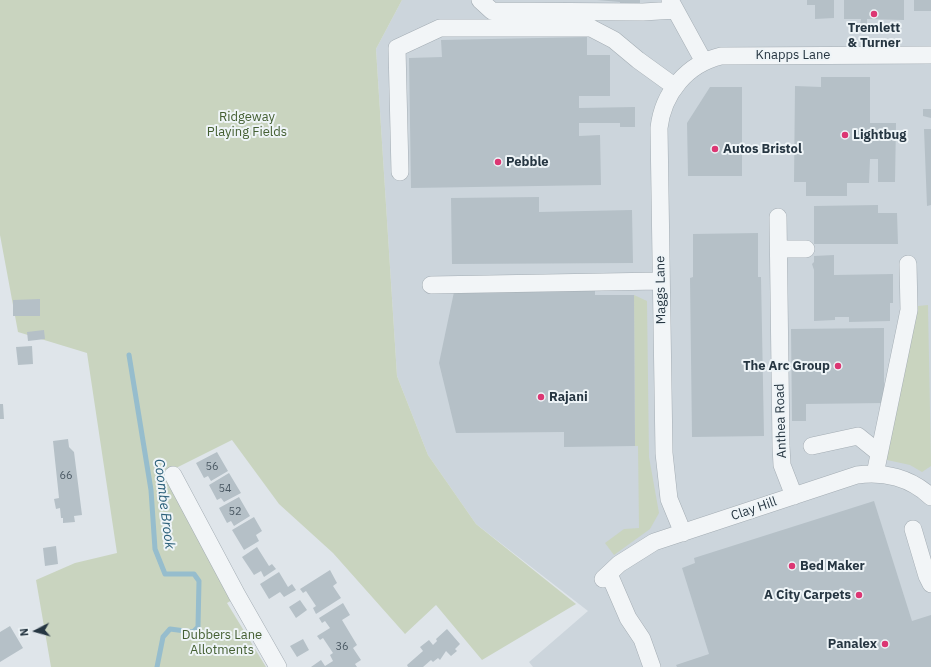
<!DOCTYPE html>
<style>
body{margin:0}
#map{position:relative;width:931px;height:667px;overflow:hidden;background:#dfe5ea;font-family:"IBM Plex Sans",sans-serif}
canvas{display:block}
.north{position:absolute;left:16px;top:611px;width:40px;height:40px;-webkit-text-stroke:3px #eef4f7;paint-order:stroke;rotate:264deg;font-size:11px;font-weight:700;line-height:16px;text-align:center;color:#263642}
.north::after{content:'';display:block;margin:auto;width:14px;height:18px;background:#263642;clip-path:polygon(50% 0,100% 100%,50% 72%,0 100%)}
</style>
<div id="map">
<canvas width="931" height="667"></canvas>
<div class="north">N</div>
</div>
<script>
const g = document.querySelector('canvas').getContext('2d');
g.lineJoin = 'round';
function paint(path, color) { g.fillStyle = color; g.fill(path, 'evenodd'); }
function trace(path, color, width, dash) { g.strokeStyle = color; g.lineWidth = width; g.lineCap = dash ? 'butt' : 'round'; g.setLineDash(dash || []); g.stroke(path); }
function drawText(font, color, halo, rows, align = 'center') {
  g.font = font + ' "IBM Plex Sans",sans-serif'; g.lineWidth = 4; g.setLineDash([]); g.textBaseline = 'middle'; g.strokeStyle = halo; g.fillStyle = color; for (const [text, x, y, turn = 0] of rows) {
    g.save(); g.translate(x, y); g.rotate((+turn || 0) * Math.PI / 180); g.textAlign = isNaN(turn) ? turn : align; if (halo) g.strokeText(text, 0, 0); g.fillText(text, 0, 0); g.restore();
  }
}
paint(new Path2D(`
 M 402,0 L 931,0 L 931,667 L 533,667 L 529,662 L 588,611 L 476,524 L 428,455 L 397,376 L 376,49 Z`), '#ccd5dc');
paint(new Path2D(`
 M 0,0 L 402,0 L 376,49 L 397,376 L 428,455 L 476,524 L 576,604 L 482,660 L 436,605 L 405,634 L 333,553 L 279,504 L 232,440 L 166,473 L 234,599 L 227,603 L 266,667 L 51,667 L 36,580 L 75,563 L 117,553 L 87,353 L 18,332 L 0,235 Z
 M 634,295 L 647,301 L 649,457 L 659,513 L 650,529 L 614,555 L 605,543 L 624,529 L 639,528 L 638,446 L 635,446 Z
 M 928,305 L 931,466 L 922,472 L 910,465 L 887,460 L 886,453 L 918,306 Z`), '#c9d4bf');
trace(new Path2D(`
 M 129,355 L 151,490 L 155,549 L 165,574 L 194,574 L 199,581 L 198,627 L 193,632 L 170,629 L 163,637 L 157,667`), '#96bdcd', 5);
paint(new Path2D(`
 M 597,0 L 640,0 L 640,5 L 620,5 L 620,2 Z
 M 807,0 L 834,0 L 834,18 L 815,19 L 815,5 L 807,5 Z
 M 844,0 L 904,0 L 904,20 L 867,19 L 867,26 L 860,25 L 861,19 L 844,19 Z
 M 914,0 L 931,0 L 931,11 L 914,11 Z
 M 587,37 L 587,55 L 610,55 L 610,96 L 579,96 L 579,108 L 635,107 L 635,127 L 620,127 L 620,123 L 579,123 L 579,136 L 600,135 L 601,185 L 411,188 L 409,58 L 442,57 L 441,40 Z
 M 821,77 L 870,77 L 870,123 L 896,123 L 895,182 L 878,182 L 878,159 L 870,159 L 869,183 L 847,183 L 847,196 L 806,196 L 806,182 L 794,182 L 795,86 L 821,87 Z
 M 710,87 L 742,87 L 742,176 L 688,176 L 687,123 Z
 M 923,109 L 931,109 L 931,118 L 923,116 Z
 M 924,129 L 931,129 L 931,205 L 927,206 Z
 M 539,197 L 539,212 L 632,210 L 633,263 L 452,264 L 451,198 Z
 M 878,205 L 878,213 L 897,213 L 898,244 L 814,244 L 814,206 Z
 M 758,233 L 758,277 L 761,277 L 764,436 L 692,437 L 690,278 L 693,277 L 693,234 Z
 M 834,255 L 834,275 L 893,274 L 893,303 L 890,303 L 890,321 L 849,322 L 849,317 L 835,317 L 835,320 L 814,321 L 814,270 L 812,264 L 814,262 L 814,256 Z
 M 595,290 L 595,295 L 634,295 L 635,446 L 564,447 L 564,432 L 456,433 L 439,363 L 454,292 Z
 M 40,299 L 40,316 L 13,316 L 13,300 Z
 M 884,328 L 884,403 L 806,404 L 806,421 L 792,421 L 791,329 Z
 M 44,330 L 45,339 L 28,341 L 27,332 Z
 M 32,346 L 33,364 L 18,365 L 16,347 Z
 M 0,404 L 3,404 L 4,419 L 0,419 Z
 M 68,439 L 69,447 L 74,452 L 82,515 L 74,516 L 75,522 L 63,523 L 63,518 L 61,518 L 60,508 L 56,509 L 54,499 L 59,498 L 53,441 Z
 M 217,452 L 228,471 L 211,481 L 208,476 L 204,478 L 196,463 Z
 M 229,473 L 241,493 L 224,502 L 221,498 L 217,500 L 209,485 Z
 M 239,497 L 250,516 L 234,526 L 231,521 L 227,523 L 219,508 Z
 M 874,501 L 912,621 L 931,615 L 931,667 L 677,667 L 676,665 L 709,654 L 682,568 L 695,563 L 694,558 Z
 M 254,517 L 262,531 L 256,535 L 259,541 L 244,550 L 232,530 Z
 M 56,546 L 58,564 L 45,566 L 43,548 Z
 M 257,547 L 269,566 L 272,564 L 276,569 L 264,577 L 261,571 L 254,575 L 242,557 Z
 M 330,570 L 337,583 L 333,586 L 341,598 L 316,614 L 313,608 L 316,606 L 306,591 L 303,593 L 300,589 Z
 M 279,572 L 288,587 L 292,584 L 296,590 L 284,597 L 280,592 L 269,599 L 260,584 Z
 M 300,600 L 307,610 L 296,618 L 289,607 Z
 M 343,603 L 350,615 L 342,620 L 357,645 L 353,648 L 361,660 L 355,664 L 357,667 L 311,667 L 321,660 L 325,666 L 333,661 L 330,655 L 333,653 L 323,638 L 320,640 L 317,636 L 330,628 L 325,621 L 322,623 L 319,618 Z
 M 10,626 L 23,648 L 0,662 L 0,632 Z
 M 447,629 L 460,644 L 455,649 L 457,651 L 451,656 L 446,651 L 440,660 L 438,658 L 433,662 L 431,660 L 423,667 L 408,667 L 407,665 L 423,651 L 420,647 L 429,640 L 433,645 L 437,641 L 436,639 Z
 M 303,639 L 309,650 L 297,657 L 290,646 Z`), '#b5c0c7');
const minor = new Path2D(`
 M 480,0 L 492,11 L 643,12 L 675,10
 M 670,0 L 704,62
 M 400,172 L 397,48 L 440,28 L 591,28 L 614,40 L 638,60 L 674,86
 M 778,217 L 781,446 L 782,465 L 794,496
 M 779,249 L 806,249
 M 431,285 L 660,281
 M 812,446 L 858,436 L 879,453
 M 875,474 L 909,310 L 908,264
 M 173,475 L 237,595 L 278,667
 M 913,529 L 927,576 L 931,584
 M 683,533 L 669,499 L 664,453 L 659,128 C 663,93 687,64 721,56 L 931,55
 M 609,574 L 628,618 L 642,639 L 652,667
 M 603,579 L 619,564 L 654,542 L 857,475 C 884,471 911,478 931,497`);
trace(minor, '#a4adb4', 18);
trace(minor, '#f2f5f7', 17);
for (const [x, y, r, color] of [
 [874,14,4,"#dc3673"],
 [845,135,4,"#dc3673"],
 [715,149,4,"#dc3673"],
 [498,162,4,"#dc3673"],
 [838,366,4,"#dc3673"],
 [541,397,4,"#dc3673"],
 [792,566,4,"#dc3673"],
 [859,595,4,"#dc3673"],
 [885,644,4,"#dc3673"]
]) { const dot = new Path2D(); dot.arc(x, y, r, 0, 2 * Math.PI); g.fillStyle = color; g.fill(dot); trace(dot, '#eef4f7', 1.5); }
drawText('11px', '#4a5863', null, [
 ["56",212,467],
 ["66",66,476],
 ["54",225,489],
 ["52",235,512],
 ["36",342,647]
]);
drawText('bold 13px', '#263642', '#eef4f7', [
 ["Tremlett",874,28,"center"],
 ["& Turner",874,43,"center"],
 ["Lightbug",853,135],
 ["Autos Bristol",723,149],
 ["Pebble",506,162],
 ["The Arc Group",830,366,"right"],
 ["Rajani",549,397],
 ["Bed Maker",800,566],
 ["A City Carpets",851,595,"right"],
 ["Panalex",877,644,"right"]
], 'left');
drawText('13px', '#263642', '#eef4f7', [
 ["Knapps Lane",793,55],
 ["Maggs Lane",661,290,-91],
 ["Anthea Road",781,421,-92],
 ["Clay Hill",754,509,-19]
]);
drawText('13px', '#445f32', '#eef4f7', [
 ["Ridgeway",247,117],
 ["Playing Fields",247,132],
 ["Dubbers Lane",222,635],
 ["Allotments",222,650]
]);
drawText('italic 14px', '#2c607a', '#eef4f7', [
 ["Coombe Brook",164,504,83]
]);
</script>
